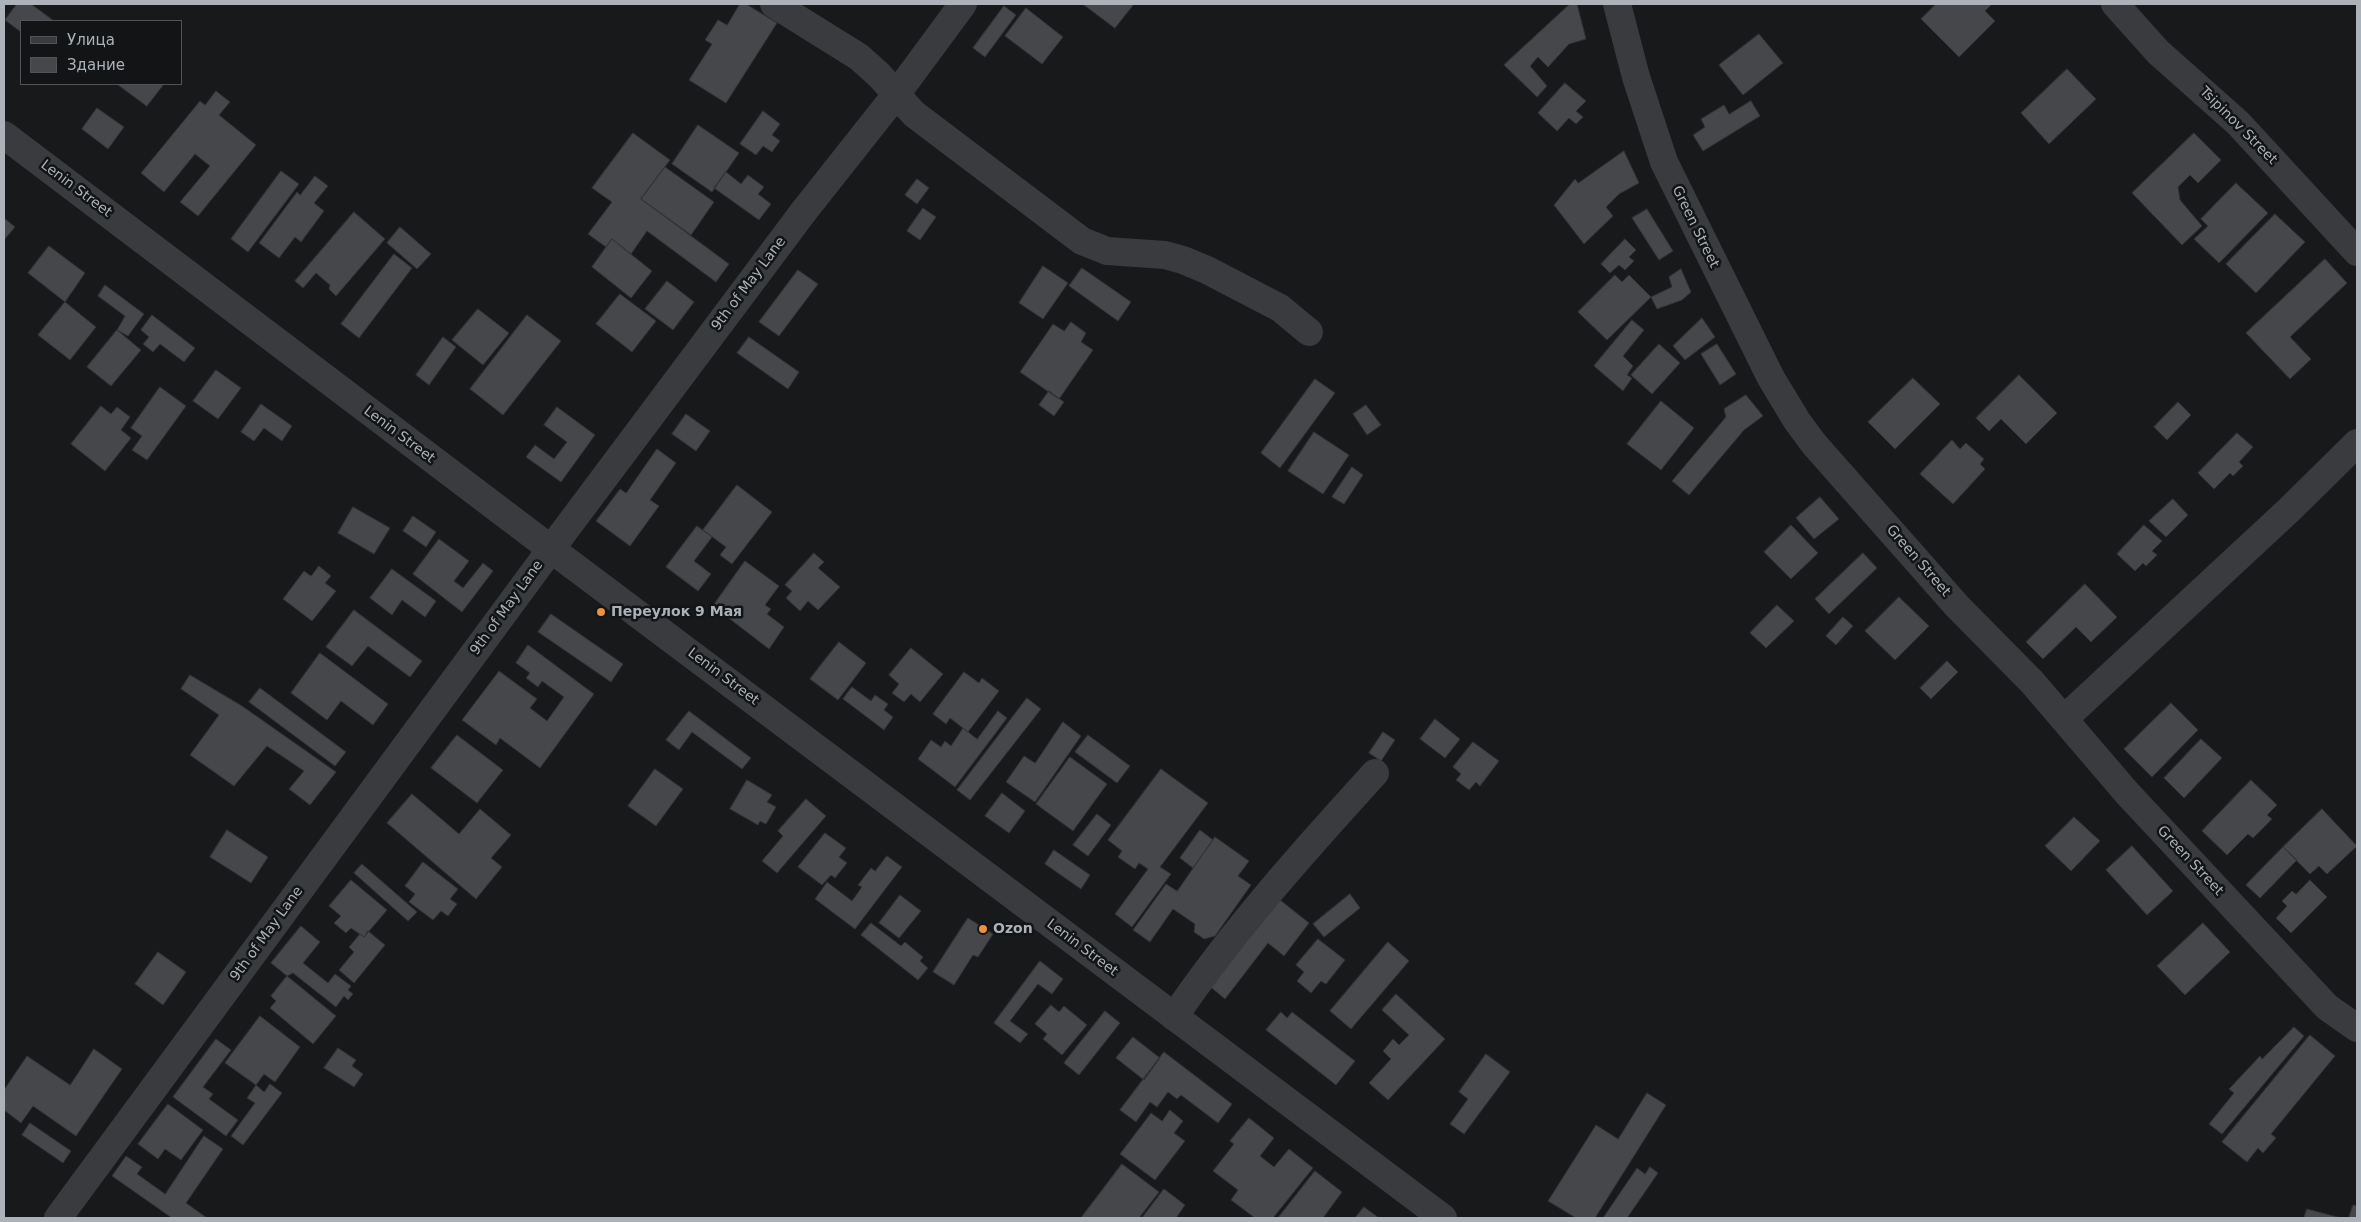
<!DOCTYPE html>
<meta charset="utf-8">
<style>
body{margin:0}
#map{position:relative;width:2361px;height:1222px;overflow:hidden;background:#18191a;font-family:"DejaVu Sans",sans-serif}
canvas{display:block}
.frame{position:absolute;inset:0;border:5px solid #abb2b9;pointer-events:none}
.legend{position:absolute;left:20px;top:20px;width:162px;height:65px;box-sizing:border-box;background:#131415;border:1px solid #505357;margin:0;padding:6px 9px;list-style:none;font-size:15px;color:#abb2b9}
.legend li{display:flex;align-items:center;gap:10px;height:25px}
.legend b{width:25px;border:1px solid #505357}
</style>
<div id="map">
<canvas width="2361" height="1222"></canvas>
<div class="frame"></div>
<ul class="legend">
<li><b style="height:6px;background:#393b3f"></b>Улица</li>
<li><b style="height:14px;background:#45474a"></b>Здание</li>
</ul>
</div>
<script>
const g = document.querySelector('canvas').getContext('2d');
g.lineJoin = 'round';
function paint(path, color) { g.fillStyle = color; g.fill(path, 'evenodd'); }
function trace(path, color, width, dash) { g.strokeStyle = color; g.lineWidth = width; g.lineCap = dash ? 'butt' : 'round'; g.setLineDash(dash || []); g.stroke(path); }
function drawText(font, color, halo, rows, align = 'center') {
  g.font = font + ' "DejaVu Sans",sans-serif'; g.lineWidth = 5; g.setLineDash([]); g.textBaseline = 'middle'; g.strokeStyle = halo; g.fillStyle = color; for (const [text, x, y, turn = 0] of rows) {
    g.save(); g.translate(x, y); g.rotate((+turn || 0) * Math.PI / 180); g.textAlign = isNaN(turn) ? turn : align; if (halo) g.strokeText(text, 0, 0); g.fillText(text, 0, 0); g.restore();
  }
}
const building = new Path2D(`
 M 17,4 L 31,4 L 54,21 L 21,21 L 21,32 L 5,20 Z
 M 740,4 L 746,4 L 777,23 L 726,103 L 689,80 L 712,44 L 705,40 L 718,20 L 727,25 Z
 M 1083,4 L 1134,4 L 1115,28 Z
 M 1570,4 L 1577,4 L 1586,39 L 1569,44 L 1548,67 L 1538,57 L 1530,66 L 1547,86 L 1537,97 L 1504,65 Z
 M 1936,4 L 1992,4 L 1985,11 L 1995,21 L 1959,57 L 1921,19 Z
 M 1004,6 L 1016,15 L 985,57 L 973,48 Z
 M 1026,8 L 1063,37 L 1042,64 L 1005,36 Z
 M 1759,34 L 1783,63 L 1743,95 L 1719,65 Z
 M 2067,69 L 2096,99 L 2049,144 L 2021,113 Z
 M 1565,83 L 1586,101 L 1576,111 L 1583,117 L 1576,124 L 1569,118 L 1557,131 L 1538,113 Z
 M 117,84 L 164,84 L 147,106 Z
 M 216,91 L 230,102 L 219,115 L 256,145 L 198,216 L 180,202 L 210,166 L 195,154 L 164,192 L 141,173 L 200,101 L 205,105 Z
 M 1751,101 L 1760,116 L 1703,151 L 1693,135 L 1705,127 L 1701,119 L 1724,105 L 1729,114 Z
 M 97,108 L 124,127 L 108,149 L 82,129 Z
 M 763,111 L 780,124 L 772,135 L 780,141 L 772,152 L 763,146 L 756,155 L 740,144 Z
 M 698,125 L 739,153 L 712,192 L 672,164 Z
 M 633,133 L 670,160 L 641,199 L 729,264 L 716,282 L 647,231 L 631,254 L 612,239 L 606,247 L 588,234 L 612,202 L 592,188 Z
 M 2194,133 L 2221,160 L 2198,183 L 2190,175 L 2178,187 L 2180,200 L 2202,226 L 2182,245 L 2132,193 Z
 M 1624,151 L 1639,183 L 1619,194 L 1606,207 L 1613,216 L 1584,244 L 1554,205 L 1575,179 L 1578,183 Z
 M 665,167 L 714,202 L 691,235 L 641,199 Z
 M 281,171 L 299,184 L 248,252 L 231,239 Z
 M 726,172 L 741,184 L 748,175 L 764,187 L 758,194 L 771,204 L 759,220 L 714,188 Z
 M 315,176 L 328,186 L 314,203 L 324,211 L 301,242 L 295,237 L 279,258 L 259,243 L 297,192 L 300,195 Z
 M 917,179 L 929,188 L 917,204 L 905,195 Z
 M 2236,183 L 2268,213 L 2219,263 L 2194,239 L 2208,226 L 2201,219 Z
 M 923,208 L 936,217 L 920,240 L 907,231 Z
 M 1647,209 L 1673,251 L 1659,260 L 1632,218 Z
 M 354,212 L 385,239 L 336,296 L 329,289 L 330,285 L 316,273 L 303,288 L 295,281 Z
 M 2275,214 L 2305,242 L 2256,293 L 2226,264 Z
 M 4,218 L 15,227 L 4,240 Z
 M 400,227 L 431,254 L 417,269 L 387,243 Z
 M 612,239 L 652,271 L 631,298 L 592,267 Z
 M 1625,239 L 1636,250 L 1629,257 L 1634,261 L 1625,270 L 1619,265 L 1610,273 L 1601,264 Z
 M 49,246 L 85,273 L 65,302 L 28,273 Z
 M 394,254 L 412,268 L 359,338 L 341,324 Z
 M 2325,259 L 2347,283 L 2290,337 L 2311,359 L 2290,379 L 2246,333 Z
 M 1043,266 L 1068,283 L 1043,319 L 1019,303 Z
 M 1082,268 L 1131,302 L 1118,321 L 1069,286 Z
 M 1681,269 L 1691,292 L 1682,300 L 1657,309 L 1651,297 L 1672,287 L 1669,277 Z
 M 798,270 L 818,284 L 779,336 L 759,322 Z
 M 1615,275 L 1622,282 L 1629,275 L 1651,297 L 1607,340 L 1578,312 Z
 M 667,281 L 694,302 L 673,330 L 645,309 Z
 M 105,285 L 144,314 L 128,336 L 117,330 L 125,316 L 98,296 Z
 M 620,294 L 656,321 L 632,352 L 596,324 Z
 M 65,302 L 96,327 L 70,360 L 38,335 Z
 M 478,309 L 509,333 L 483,365 L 452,340 Z
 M 152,315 L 195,348 L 184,362 L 160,344 L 153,352 L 143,344 L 149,337 L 141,330 Z
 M 527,315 L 561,341 L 503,415 L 470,389 Z
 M 1702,318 L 1715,337 L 1685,360 L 1673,346 Z
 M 1632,320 L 1644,330 L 1623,356 L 1633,366 L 1627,375 L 1632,378 L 1623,391 L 1594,366 Z
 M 1071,322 L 1086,333 L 1081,342 L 1093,350 L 1059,399 L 1020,372 L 1053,324 L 1064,331 Z
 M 117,330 L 141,350 L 111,386 L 87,367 Z
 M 443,337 L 456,347 L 429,385 L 416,375 Z
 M 749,337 L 799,372 L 788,389 L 737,353 Z
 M 1659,344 L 1680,363 L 1652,394 L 1631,375 Z
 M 1717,344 L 1736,374 L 1720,385 L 1701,354 Z
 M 216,370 L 241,388 L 218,419 L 193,401 Z
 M 2019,375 L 2057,413 L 2026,444 L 2001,419 L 1989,431 L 1976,418 Z
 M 1913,378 L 1940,404 L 1895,449 L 1868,422 Z
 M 1315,379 L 1335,393 L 1280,468 L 1261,453 Z
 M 160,387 L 186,406 L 147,460 L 132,450 L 142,436 L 131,428 Z
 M 1049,391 L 1064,402 L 1054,416 L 1039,405 Z
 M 1746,395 L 1763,416 L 1744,430 L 1689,495 L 1672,481 L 1726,417 L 1724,409 Z
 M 1661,401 L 1694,428 L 1661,470 L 1627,444 Z
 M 2178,402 L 2191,415 L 2167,440 L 2154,427 Z
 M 261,404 L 292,426 L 282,441 L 264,428 L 254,441 L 241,432 Z
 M 1366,405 L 1381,425 L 1367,435 L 1353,414 Z
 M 101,406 L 111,414 L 117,407 L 130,417 L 121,430 L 131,438 L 105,471 L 71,444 Z
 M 557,407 L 595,435 L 561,482 L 526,457 L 535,445 L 554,459 L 567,442 L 544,425 Z
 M 686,414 L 710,431 L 696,451 L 672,434 Z
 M 1314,432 L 1349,455 L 1323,494 L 1288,471 Z
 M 2237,433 L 2253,447 L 2239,462 L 2243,466 L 2233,476 L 2230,473 L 2214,489 L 2198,473 Z
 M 1952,440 L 1960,449 L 1966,443 L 1984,459 L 1980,464 L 1985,469 L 1953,504 L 1920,474 Z
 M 657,449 L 676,463 L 650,500 L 659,506 L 630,546 L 596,521 L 620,489 L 626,493 Z
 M 1352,467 L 1363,475 L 1344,504 L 1332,497 Z
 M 737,485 L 772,512 L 732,564 L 720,555 L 726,547 L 703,530 Z
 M 1820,497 L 1839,519 L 1814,539 L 1796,518 Z
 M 2173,499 L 2188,515 L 2166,537 L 2149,521 Z
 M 353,507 L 390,528 L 374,554 L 338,533 Z
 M 413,516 L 436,532 L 426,547 L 403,531 Z
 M 1791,525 L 1818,553 L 1791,579 L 1764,552 Z
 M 2144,525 L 2162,541 L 2152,551 L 2157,555 L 2146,566 L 2143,563 L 2135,571 L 2117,554 Z
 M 697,526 L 712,537 L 694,561 L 711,574 L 698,591 L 666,567 Z
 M 439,539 L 469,561 L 454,581 L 463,588 L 483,563 L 493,571 L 462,612 L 413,574 Z
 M 814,553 L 824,562 L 818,568 L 840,587 L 818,610 L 808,601 L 800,611 L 786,598 L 792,591 L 785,585 Z
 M 1863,553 L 1877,568 L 1829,614 L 1815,599 Z
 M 745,561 L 779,586 L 765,605 L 771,609 L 767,614 L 784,627 L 769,649 L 713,606 Z
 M 319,566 L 331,576 L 325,583 L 336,591 L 312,621 L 283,599 L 304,571 L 311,576 Z
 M 392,569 L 436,601 L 425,617 L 402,600 L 392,615 L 370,598 Z
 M 2085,584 L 2117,617 L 2091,642 L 2076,627 L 2043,659 L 2026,642 Z
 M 1899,597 L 1929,626 L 1895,660 L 1865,631 Z
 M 1777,605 L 1794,621 L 1766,648 L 1750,633 Z
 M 354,610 L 422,661 L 410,677 L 368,646 L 352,666 L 326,647 Z
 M 551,614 L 623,664 L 611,682 L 538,632 Z
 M 1843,617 L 1853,626 L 1836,645 L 1826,636 Z
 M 839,642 L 866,663 L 838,700 L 810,679 Z
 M 528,645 L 594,694 L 540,768 L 500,738 L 496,745 L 462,720 L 499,671 L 537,699 L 530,708 L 547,721 L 564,697 L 542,681 L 538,687 L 526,678 L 530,673 L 516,663 Z
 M 911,648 L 943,674 L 920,702 L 911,694 L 904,702 L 892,693 L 899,684 L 889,675 Z
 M 320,653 L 388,704 L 373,725 L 341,701 L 327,720 L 291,693 Z
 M 1947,661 L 1958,672 L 1931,699 L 1920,688 Z
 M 964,672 L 979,683 L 982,678 L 999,691 L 968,732 L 950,718 L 946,724 L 933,714 Z
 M 190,675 L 242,706 L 336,772 L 310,805 L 289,789 L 304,771 L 267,746 L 234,786 L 190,755 L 219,715 L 181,689 Z
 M 852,687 L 871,701 L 875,695 L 888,704 L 884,710 L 893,717 L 884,730 L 843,699 Z
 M 260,688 L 346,752 L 335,766 L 249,702 Z
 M 1027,698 L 1041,709 L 970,800 L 957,790 Z
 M 2171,703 L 2198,730 L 2152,777 L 2124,749 Z
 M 689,711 L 751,758 L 742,769 L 692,732 L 679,750 L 666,740 Z
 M 998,711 L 1007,718 L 955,787 L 918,759 L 931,740 L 941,747 L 945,741 L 951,746 L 963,728 L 977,739 Z
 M 1435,719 L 1460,739 L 1445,758 L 1420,739 Z
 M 1063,722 L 1081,736 L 1035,802 L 1006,782 L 1024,756 L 1035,763 Z
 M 1383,732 L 1395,740 L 1381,761 L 1369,753 Z
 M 457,735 L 503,770 L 477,803 L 431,768 Z
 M 1088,735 L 1130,766 L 1117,783 L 1075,752 Z
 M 2201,739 L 2222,758 L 2184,798 L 2164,778 Z
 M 1473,742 L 1499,761 L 1480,786 L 1476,782 L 1469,790 L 1456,780 L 1461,774 L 1453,767 Z
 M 1070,757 L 1107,784 L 1073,831 L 1036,804 Z
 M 655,769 L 683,789 L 656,826 L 628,806 Z
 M 1161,769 L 1208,803 L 1160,867 L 1171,874 L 1132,927 L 1115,914 L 1148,869 L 1139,863 L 1135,869 L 1118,857 L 1122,851 L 1108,840 Z
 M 747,780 L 772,795 L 767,802 L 776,807 L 766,824 L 760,821 L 758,825 L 730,809 Z
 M 2251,780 L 2277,805 L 2267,815 L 2272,819 L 2253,838 L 2248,834 L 2227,855 L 2202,831 Z
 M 1002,793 L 1025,811 L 1009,833 L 985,816 Z
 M 412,794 L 459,834 L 480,809 L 511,835 L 491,858 L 502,867 L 476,899 L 387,823 Z
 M 806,799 L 826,816 L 777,873 L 762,861 L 783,836 L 778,831 Z
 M 2322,809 L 2357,846 L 2327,874 L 2319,866 L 2310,874 L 2283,847 Z
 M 1097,814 L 1111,825 L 1088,856 L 1073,845 Z
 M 2074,817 L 2100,841 L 2071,871 L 2045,846 Z
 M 227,830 L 268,857 L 251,883 L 210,857 Z
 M 1200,830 L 1213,840 L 1193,868 L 1180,858 Z
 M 825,833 L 846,848 L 839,857 L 847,863 L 835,878 L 831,875 L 822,885 L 798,867 Z
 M 1215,837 L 1249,861 L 1238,876 L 1251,885 L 1215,936 L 1204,939 L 1194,932 L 1195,924 L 1173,909 L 1150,942 L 1133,930 L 1166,884 L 1177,891 Z
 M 2132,846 L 2173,891 L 2147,915 L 2106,870 Z
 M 2283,847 L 2297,860 L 2260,898 L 2246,885 Z
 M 1054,850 L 1090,875 L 1081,889 L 1045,864 Z
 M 887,856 L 902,867 L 855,929 L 815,899 L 827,882 L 852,901 L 862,887 L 858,885 L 871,868 L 875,871 Z
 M 423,862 L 458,889 L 450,899 L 457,904 L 448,916 L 441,911 L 433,920 L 409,902 L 415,894 L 405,886 Z
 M 362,864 L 417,912 L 408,921 L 354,873 Z
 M 351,880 L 387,910 L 364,937 L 351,928 L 346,933 L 334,923 L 341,916 L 329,906 Z
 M 2310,880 L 2327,897 L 2291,933 L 2276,918 L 2287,906 L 2282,901 L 2292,891 L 2296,894 Z
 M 1350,894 L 1360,908 L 1324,937 L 1313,924 Z
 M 900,895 L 921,911 L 899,938 L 879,923 Z
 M 1275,896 L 1309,923 L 1284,956 L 1268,943 L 1225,999 L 1207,984 Z
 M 968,918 L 993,934 L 978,957 L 973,955 L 954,985 L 933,972 Z
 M 871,923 L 901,946 L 905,942 L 923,957 L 920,961 L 928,968 L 918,980 L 861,935 Z
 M 2203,923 L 2230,952 L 2185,995 L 2157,966 Z
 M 301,926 L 320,942 L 303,963 L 328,983 L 335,974 L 351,986 L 348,990 L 353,994 L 348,1000 L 344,996 L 336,1007 L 293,973 L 287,976 L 271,963 Z
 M 368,931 L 385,945 L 354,983 L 339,970 L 354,952 L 349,947 L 360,934 L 364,937 Z
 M 1318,939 L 1345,960 L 1326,984 L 1321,981 L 1311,993 L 1297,981 L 1304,972 L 1296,965 Z
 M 1388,942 L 1409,961 L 1351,1029 L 1330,1011 Z
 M 158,952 L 186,972 L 163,1005 L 135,984 Z
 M 1040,961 L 1063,979 L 1052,994 L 1038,984 L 1010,1021 L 1028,1034 L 1020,1043 L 994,1023 Z
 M 287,976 L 336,1016 L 313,1044 L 270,1008 L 276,1001 L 271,996 Z
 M 1396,994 L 1445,1039 L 1388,1100 L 1369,1083 L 1391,1059 L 1383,1051 L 1393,1039 L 1399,1045 L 1409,1035 L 1382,1010 Z
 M 1051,1005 L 1059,1012 L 1064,1006 L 1087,1025 L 1062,1055 L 1043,1039 L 1047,1034 L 1035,1024 Z
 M 1105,1011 L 1120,1023 L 1079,1075 L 1064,1063 Z
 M 1281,1012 L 1287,1018 L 1292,1012 L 1355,1061 L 1336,1085 L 1266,1030 Z
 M 260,1016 L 300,1047 L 275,1082 L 264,1074 L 256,1085 L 225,1063 Z
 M 2294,1027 L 2304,1036 L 2222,1134 L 2209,1124 L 2234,1093 L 2229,1089 L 2260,1056 L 2262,1059 Z
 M 2310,1035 L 2335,1056 L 2271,1134 L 2276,1138 L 2263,1153 L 2258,1148 L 2247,1162 L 2222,1142 Z
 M 1133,1037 L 1160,1058 L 1144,1080 L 1116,1058 Z
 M 216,1039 L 231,1050 L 203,1087 L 213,1094 L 209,1099 L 238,1120 L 226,1136 L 173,1097 Z
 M 338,1048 L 356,1060 L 352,1066 L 363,1074 L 354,1087 L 324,1068 Z
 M 94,1049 L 122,1069 L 76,1136 L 33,1106 L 21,1123 L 4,1110 L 4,1090 L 27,1056 L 70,1085 Z
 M 1164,1052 L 1232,1104 L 1218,1123 L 1181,1095 L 1177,1099 L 1168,1092 L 1157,1107 L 1150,1102 L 1136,1122 L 1120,1110 Z
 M 1486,1054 L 1510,1072 L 1464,1134 L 1450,1124 L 1468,1099 L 1459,1092 Z
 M 270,1084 L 282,1093 L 243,1145 L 231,1136 L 255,1103 L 247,1098 L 256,1085 L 264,1092 Z
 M 1647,1093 L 1666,1105 L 1595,1218 L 1576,1218 L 1548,1201 L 1596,1125 L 1618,1139 Z
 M 168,1104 L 203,1130 L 181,1160 L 165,1149 L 158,1159 L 138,1144 Z
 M 1170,1110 L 1183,1121 L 1174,1133 L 1185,1141 L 1155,1180 L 1120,1154 L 1151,1113 L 1162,1121 Z
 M 1249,1118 L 1274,1138 L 1260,1156 L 1274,1167 L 1289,1149 L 1313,1168 L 1273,1218 L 1255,1218 L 1231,1200 L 1238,1190 L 1213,1171 L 1234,1144 L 1230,1141 Z
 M 30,1123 L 71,1151 L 63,1163 L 22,1135 Z
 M 204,1136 L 223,1149 L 186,1203 L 207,1218 L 172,1218 L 112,1176 L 126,1156 L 142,1167 L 137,1174 L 165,1194 Z
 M 1122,1164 L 1159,1192 L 1139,1218 L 1081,1218 Z
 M 1650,1167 L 1658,1173 L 1627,1218 L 1603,1218 L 1637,1168 L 1645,1174 Z
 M 1315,1171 L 1342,1192 L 1323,1218 L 1278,1218 Z
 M 1164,1189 L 1185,1205 L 1176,1218 L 1142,1218 Z
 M 2353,1205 L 2357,1206 L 2357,1218 L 2349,1218 Z
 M 1364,1207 L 1379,1218 L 1355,1218 Z
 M 2307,1209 L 2341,1218 L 2304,1218 Z`);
paint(building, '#45474a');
trace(building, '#323336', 1);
trace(new Path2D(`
 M 774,4 L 859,57 L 879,75 L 914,114 L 1082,241 L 1107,251 L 1165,255 L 1183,260 L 1207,270 L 1280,308 L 1309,332
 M 1617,4 L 1636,77 L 1664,162 L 1771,378 L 1797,421 L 1814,444 L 1957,606 L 2032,682 L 2127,793 L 2327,1007 L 2357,1028
 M 2115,4 L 2158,52 L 2238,123 L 2357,252
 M 4,135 L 551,549 L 1443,1218
 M 2065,718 L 2289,510 L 2357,443
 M 1174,1017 C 1234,929 1304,851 1375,773
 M 58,1218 L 551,549 L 804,211 L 895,96 L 963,4`), '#393b3f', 28);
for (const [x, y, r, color] of [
 [601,612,5,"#eb923f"],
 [983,929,5,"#eb923f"]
]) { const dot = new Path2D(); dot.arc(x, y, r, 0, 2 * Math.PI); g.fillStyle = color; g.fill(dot); trace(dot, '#131415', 2); }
drawText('14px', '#abb2b9', '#131415', [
 ["Tsipinov Street",2238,126,45],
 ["Lenin Street",76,189,37],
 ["Green Street",1695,227,64],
 ["9th of May Lane",749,284,-53],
 ["Lenin Street",399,435,37],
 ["Green Street",1918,561,49],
 ["9th of May Lane",507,608,-54],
 ["Lenin Street",723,677,37],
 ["Green Street",2190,861,47],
 ["9th of May Lane",267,934,-54],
 ["Lenin Street",1082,948,37]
]);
drawText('bold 14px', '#abb2b9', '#131415', [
 ["Переулок 9 Мая",611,612],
 ["Ozon",993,929]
], 'left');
</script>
